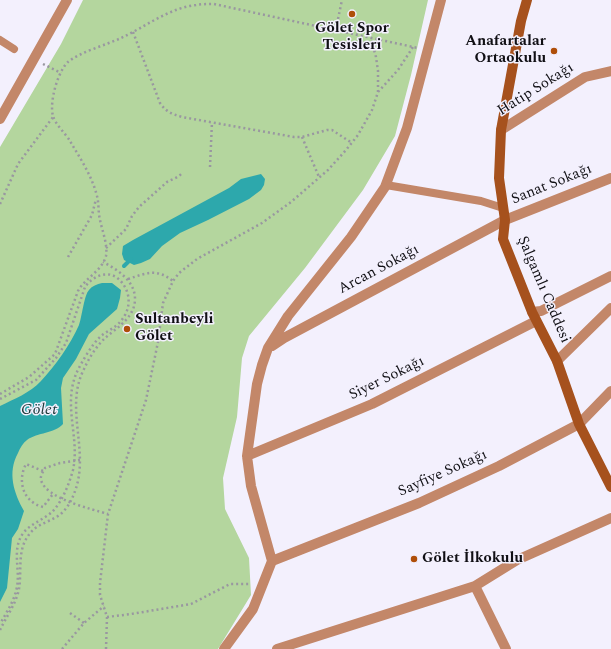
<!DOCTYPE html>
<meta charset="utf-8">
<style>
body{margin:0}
canvas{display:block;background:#f3f0fd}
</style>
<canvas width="611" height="649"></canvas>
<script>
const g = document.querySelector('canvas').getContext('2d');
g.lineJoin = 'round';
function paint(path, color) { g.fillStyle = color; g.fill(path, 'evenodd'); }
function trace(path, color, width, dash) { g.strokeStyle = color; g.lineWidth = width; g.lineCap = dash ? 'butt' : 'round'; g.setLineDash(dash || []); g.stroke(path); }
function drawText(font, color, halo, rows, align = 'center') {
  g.font = font + ' Spectral,serif'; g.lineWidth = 3; g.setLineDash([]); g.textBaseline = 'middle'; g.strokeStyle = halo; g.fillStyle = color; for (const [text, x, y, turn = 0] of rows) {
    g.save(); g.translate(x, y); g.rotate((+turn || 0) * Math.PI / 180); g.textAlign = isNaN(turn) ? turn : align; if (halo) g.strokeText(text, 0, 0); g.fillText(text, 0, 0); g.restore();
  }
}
paint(new Path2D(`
 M 83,0 L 428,0 L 411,75 L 395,136 L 363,190 L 305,268 L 249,336 L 242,358 L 237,417 L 223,478 L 225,509 L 249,558 L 251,595 L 218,649 L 0,649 L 0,147 L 61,44 Z`), '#b4d69e');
paint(new Path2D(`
 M 261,174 L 265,179 L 264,185 L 261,190 L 249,199 L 208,220 L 180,233 L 162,246 L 150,259 L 141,263 L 134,265 L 124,260 L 122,254 L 123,246 L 133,240 L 229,188 L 241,179 Z
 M 102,283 L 112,283 L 121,290 L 120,298 L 117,309 L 89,334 L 76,359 L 63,378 L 61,388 L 63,424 C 54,434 38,432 27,440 C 23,443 20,448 18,453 C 7,473 14,493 24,511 L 18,529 L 12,538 L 7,588 L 0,602 L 0,406 C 14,399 30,393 41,381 C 56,365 70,345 79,325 C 82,317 84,295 89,290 C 92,286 97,284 102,283 Z`), '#2da8ac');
trace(new Path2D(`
 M 124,266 L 131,259`), '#2da8ac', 4);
trace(new Path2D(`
 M 338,19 L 342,0
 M 133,32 L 160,103 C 166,112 172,114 182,117 L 294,137 L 302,137 L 327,130 L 332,130 L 352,143
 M 43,64 L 61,73
 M 378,92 L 398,70 L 413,47
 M 302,137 L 319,177
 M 210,167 L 212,122
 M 0,204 L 18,164 L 53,117
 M 106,248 L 126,229 L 132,216 L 139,207 L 167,182 C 172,179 178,178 182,173
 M 68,257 L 92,215 L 96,199
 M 128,279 C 147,273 156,268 173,281
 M 0,394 L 29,377 L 55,354 L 78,291 C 85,278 102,271 106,256 C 108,245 102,230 100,220 C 98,212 99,203 97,196 C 92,176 80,158 70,141 C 66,134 55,124 53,116 C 49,102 58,71 68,62 C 80,52 106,45 121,38 C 145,27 169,8 196,5 C 202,4 208,4 214,4 L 418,48
 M 0,399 L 36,380 L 56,358 L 66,343 L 85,287 C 91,278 105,270 116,277 C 131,288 133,308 120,322 C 115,328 107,331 101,336 C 92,344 81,363 76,374 C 63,407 80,438 73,470 C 69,484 63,500 53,511 C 45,519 32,523 24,532 C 10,550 22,571 16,591 C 13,603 6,613 0,624
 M 80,460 L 60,463 L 45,468 C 43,472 40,476 41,480 C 46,499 92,509 108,514
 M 43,471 L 26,464 C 17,481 23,502 43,507 L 53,494
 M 70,613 L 84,623
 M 107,617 L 131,614 L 191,604 L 230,584 L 250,584
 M 0,630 C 6,617 16,604 19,589 C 22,572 17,551 28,536 C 36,524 47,523 58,516 C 66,511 72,500 75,491 C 90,451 64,408 84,369 C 89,358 96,347 104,339 C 116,328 135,318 135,299 C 135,281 118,270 103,262
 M 62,649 L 84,623 L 104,606
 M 106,649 L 107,617 L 100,595 L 100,583 L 108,514 L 146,400 L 158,342 L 163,303 L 173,281 L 179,273 L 197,259 L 262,223 L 291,202 L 328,170 L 346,150 L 358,135 L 372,110 L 378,92 L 378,71 L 376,57 L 371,39`), '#9997a0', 2.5, [2, 3]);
trace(new Path2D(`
 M 0,40 L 14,49
 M 386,185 L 481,201 L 503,208`), '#c38769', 8);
trace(new Path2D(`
 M 0,119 L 67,0
 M 501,130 L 585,77 L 611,71
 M 532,312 L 541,311 L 611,276
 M 272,346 L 284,338 L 505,220 L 611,178
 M 557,361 L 611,308
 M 247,456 L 372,404 L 536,321
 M 272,561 L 419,503 L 499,466 L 579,424 L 611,391
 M 475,586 L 506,649
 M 224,649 L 253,609 L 272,561 L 251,486 L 247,456 L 257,384 L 262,365 L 268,348 L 288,316 L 351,237 L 385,187 L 407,128 L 441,0
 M 277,649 L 475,586 L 517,560 L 611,518`), '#c38769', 10);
trace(new Path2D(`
 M 527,0 L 521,21 L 501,130 L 499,178 L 505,220 L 503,239 L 532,312 L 557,361 L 579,424 L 611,487`), '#a6511d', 10);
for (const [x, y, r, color] of [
 [352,14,4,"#af4e09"],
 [554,51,4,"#af4e09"],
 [127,329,4,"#af4e09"],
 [414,559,4,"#af4e09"]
]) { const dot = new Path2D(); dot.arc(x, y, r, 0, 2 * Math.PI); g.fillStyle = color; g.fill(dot); trace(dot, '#f3f0fd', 1.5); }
drawText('bold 15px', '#100f14', '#f3f0fd', [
 ["Gölet Spor",352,29,"center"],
 ["Tesisleri",352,46,"center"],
 ["Anafartalar",546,42,"right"],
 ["Ortaokulu",546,59,"right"],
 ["Sultanbeyli",135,320],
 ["Gölet",135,337],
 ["Gölet İlkokulu",422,559]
], 'left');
drawText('15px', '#100f14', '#f3f0fd', [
 ["Hatip Sokağı",536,90,-32],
 ["Sanat Sokağı",552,185,-22],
 ["Arcan Sokağı",379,270,-28],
 ["Şalgamlı Caddesi",543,290,67],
 ["Siyer Sokağı",387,379,-26],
 ["Sayfiye Sokağı",443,474,-24]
]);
drawText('italic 16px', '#203a3b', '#f3f0fd', [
 ["Gölet",39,411]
]);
</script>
